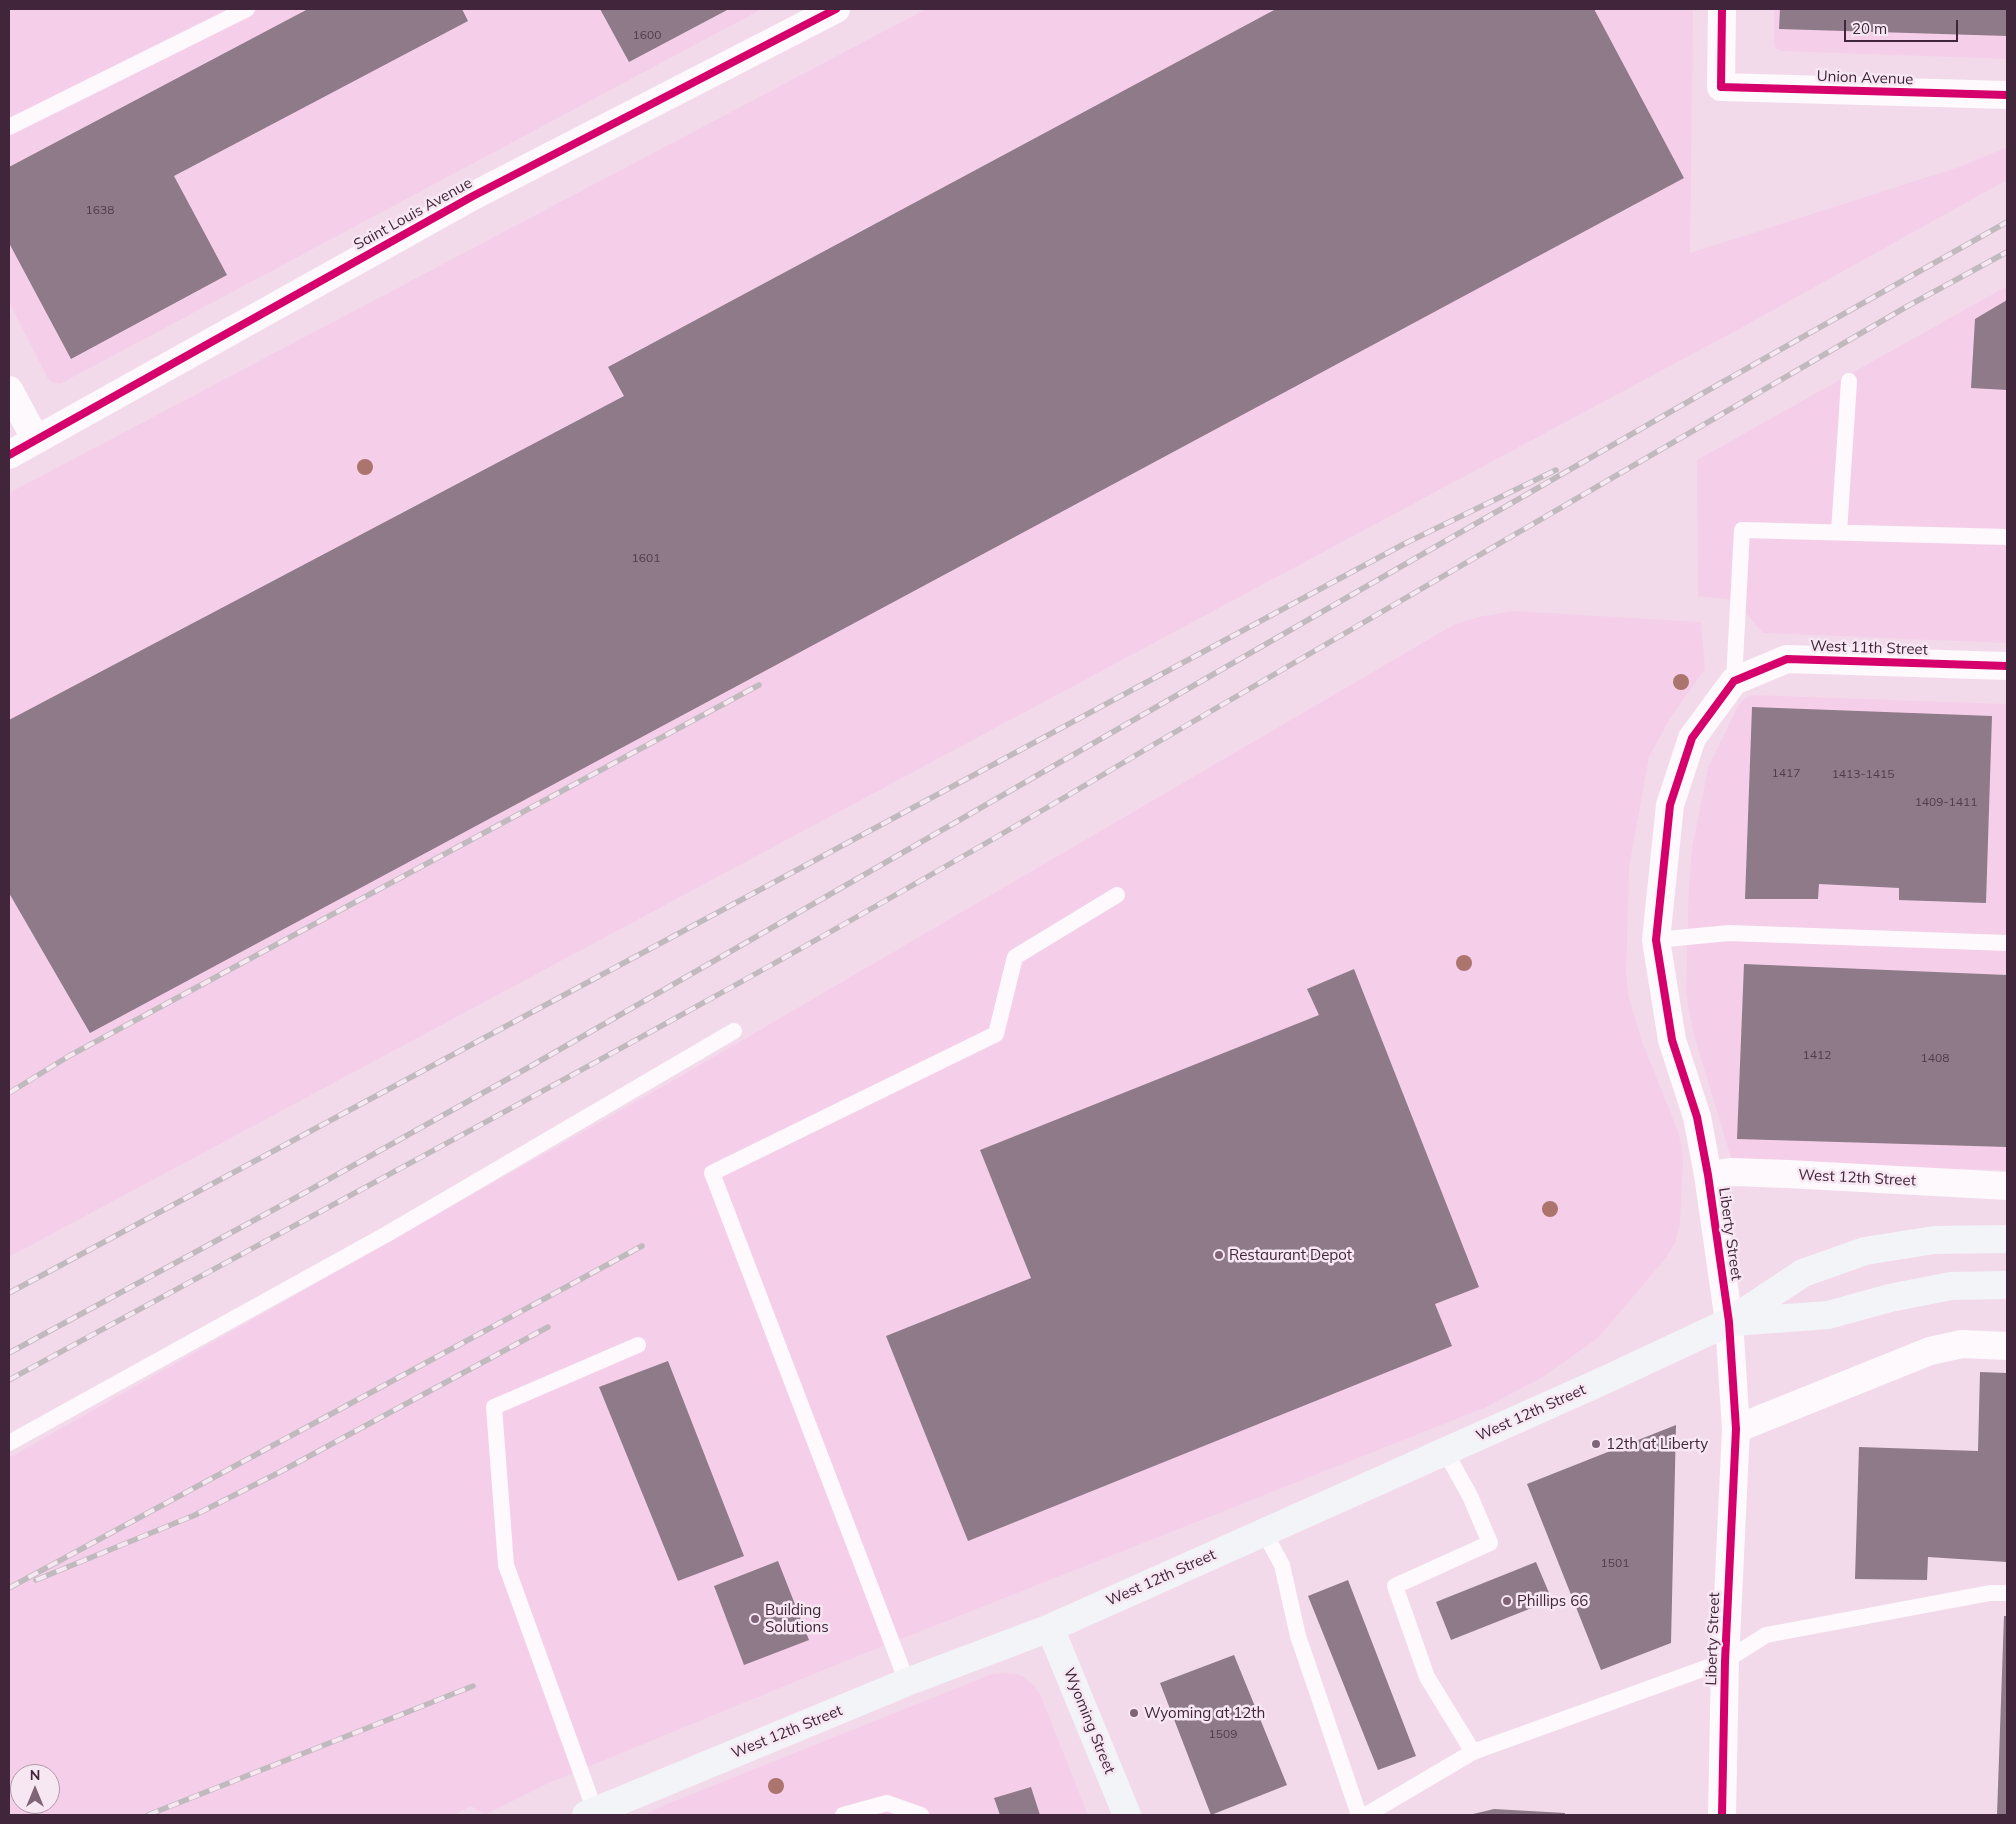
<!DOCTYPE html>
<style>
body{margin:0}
#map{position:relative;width:2016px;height:1824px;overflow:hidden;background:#f2daeb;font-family:Mulish,sans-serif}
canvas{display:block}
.frame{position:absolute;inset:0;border:10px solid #41253a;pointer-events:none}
.north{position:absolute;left:10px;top:1764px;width:50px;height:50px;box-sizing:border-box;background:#f6e7f2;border:1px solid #ae99a8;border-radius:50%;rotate:0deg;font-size:14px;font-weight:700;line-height:20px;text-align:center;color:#41253a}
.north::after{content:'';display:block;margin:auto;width:18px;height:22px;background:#7f6478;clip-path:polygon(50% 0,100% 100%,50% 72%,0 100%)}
.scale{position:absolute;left:1844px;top:20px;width:114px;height:22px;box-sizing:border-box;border:2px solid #41253a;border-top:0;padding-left:6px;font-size:15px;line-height:18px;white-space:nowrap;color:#41253a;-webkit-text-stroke:4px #f6e7f2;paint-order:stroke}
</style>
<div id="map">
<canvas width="2016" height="1824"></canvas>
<div class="frame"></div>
<div class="north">N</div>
<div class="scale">20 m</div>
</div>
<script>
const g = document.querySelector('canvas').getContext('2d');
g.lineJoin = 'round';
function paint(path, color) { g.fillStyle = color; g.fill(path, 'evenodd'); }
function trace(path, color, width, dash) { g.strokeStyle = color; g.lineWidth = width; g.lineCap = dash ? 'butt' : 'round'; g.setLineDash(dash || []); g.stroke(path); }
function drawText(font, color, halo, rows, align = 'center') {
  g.font = font + ' Mulish,sans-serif'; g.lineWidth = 5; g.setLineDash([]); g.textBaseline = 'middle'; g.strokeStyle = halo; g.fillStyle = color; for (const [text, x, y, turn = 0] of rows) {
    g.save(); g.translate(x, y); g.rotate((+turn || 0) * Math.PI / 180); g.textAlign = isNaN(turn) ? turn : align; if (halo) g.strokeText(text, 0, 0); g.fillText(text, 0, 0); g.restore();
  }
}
paint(new Path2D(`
 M 9,9 L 762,9 L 60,384 L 52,382 L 48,379 L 9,302 Z
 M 926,9 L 1693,9 L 1690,253 L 1959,167 L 2007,147 L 2007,180 L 1741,328 L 9,1257 L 9,493 Z
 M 1774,9 L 2007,9 L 2007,59 L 1781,51 L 1775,48 L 1774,43 Z
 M 2007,286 L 2007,643 L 1763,633 L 1734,600 L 1698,596 L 1697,460 Z
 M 1513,611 L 1701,622 L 1705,669 L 1671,717 L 1649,757 L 1629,868 L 1626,974 L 1629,998 L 1642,1041 L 1678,1131 L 1681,1143 L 1683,1161 L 1680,1225 L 1675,1243 L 1666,1258 L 1598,1338 L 1543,1377 L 1484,1408 L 848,1660 L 551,1782 L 485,1815 L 471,1806 L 454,1815 L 9,1815 L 9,1458 L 681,1076 L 1455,624 L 1483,616 ZM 20,1774 L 50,1774 L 50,1804 L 20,1804 Z
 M 1751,695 L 2007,704 L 2007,1170 L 1737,1163 L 1732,1161 L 1693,1032 L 1686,993 L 1689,881 L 1693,843 L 1708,768 L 1738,706 L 1745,698 Z
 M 1005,1673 L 1017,1674 L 1024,1677 L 1034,1686 L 1040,1694 L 1088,1815 L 644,1815 L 667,1804 L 992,1674 Z`), '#f5cfea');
paint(new Path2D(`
 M 308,9 L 462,9 L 468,21 L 174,176 L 227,275 L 71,359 L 9,243 L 9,167 Z
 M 600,9 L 729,9 L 629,62 Z
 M 1276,9 L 1594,9 L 1684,178 L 90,1033 L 9,893 L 9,720 L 624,396 L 608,367 Z
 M 1780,9 L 2007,9 L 2007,36 L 1779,29 Z
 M 2007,300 L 2007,390 L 1971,388 L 1975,319 Z
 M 1752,707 L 1992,716 L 1986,903 L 1899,900 L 1899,888 L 1819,884 L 1818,899 L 1745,899 Z
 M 1744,964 L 2007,975 L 2007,1147 L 1737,1139 Z
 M 1354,969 L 1479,1287 L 1435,1304 L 1452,1346 L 968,1541 L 886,1336 L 1031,1278 L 980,1150 L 1319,1015 L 1307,989 Z
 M 668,1361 L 744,1556 L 678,1581 L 599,1387 Z
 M 1980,1372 L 2007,1373 L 2007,1562 L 1928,1557 L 1927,1580 L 1855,1579 L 1859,1447 L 1978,1451 Z
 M 1676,1425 L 1671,1643 L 1601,1670 L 1527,1484 Z
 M 778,1561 L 809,1640 L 744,1665 L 714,1586 Z
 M 1536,1562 L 1552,1600 L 1451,1640 L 1436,1602 Z
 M 1348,1580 L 1416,1756 L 1378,1770 L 1308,1596 Z
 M 2004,1616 L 2007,1616 L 2007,1815 L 1997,1815 Z
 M 1234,1655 L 1287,1785 L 1211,1815 L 1160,1683 Z
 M 1031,1787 L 1040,1815 L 1000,1815 L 994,1798 Z
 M 1494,1809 L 1565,1813 L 1565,1815 L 1469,1815 Z`), '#8e7a89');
trace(new Path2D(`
 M 9,127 L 247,9
 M 1839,532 L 1849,381
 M 1734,681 L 1742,530 L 2007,537
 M 1656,940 L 1729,933 L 2007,943
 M 9,1443 L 387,1234 L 734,1031
 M 1445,1451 L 1470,1496 L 1490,1543 L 1395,1586 L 1427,1677 L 1473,1752
 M 1264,1532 L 1282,1565 L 1298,1636 L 1359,1815
 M 907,1682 L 712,1173 L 996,1034 L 1015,957 L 1117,895
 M 595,1811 L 506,1565 L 494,1407 L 638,1345
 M 843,1815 L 887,1803 L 921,1815
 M 1366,1815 L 1473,1752 L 1725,1661 L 1766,1635 L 1990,1593 L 2007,1593`), '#fdf9fc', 16);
trace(new Path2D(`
 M 1722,9 L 1721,87 L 2007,95
 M 9,390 L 36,440
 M 9,455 L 473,196 L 836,9
 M 1708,1175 L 1733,1172 L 1788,1174 L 2007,1186
 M 1736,1429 L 1930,1351 L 1962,1344 L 2007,1346
 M 1722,1815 L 1725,1661 L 1736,1429 L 1729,1322 L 1708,1175 L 1697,1117 L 1672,1040 L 1656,940 L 1670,805 L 1692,738 L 1734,681 L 1787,659 L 2007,666`), '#fdf9fc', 28);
trace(new Path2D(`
 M 1733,1322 L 1828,1315 L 1890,1298 L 1951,1286 L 2007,1285
 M 1050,1628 L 1127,1815
 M 586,1815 L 907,1682 L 1050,1628 L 1605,1380 L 1729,1322 L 1803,1273 L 1865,1251 L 1934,1240 L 2007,1239`), '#f3f4f7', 28);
const rail = new Path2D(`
 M 9,1093 L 69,1056 L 759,685
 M 9,1293 L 1404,544 L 1556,470
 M 9,1353 L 297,1197 L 531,1066 L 1705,392 L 2007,222
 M 9,1380 C 394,1171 782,967 1158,742 L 1906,307 L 2007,252
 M 36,1580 L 195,1515 L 278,1473 L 548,1327
 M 9,1588 L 642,1246
 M 148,1815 L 473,1686`);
trace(rail, '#c0b9be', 5.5);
trace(rail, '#f6e7f2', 4, [11]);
trace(new Path2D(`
 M 1722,9 L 1721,87 L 2007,95
 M 9,455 L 473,196 L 836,9
 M 1722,1815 L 1725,1661 L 1736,1429 L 1729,1322 L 1708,1175 L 1697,1117 L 1672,1040 L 1656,940 L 1670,805 L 1692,738 L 1734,681 L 1787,659 L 2007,666`), '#d6006c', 8);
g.fillStyle = '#ab746c';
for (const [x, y] of [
 [365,467],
 [1681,682],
 [1464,963],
 [1550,1209],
 [776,1786]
]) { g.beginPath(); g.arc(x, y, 8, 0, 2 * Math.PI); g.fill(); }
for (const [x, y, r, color] of [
 [1219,1255,5,"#7f6478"],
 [1596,1444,5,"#7f6478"],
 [1507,1601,5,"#7f6478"],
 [755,1619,5,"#7f6478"],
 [1134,1713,5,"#7f6478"]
]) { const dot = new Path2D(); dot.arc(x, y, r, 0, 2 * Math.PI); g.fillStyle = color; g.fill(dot); trace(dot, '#f6e7f2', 2); }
drawText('12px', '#543a4e', null, [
 ["1600",647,35],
 ["1638",100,210],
 ["1601",646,558],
 ["1417",1786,773],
 ["1413-1415",1863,774],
 ["1409-1411",1946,802],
 ["1412",1817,1055],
 ["1408",1935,1058],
 ["1501",1615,1563],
 ["1509",1223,1734]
]);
drawText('15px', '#41253a', '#f6e7f2', [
 ["Union Avenue",1865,78,2],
 ["Saint Louis Avenue",413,214,-29],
 ["West 11th Street",1869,648,2],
 ["West 12th Street",1857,1178,3],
 ["Liberty Street",1730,1234,82],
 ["West 12th Street",1531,1413,-24],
 ["West 12th Street",1161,1578,-24],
 ["Liberty Street",1713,1639,-88],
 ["Wyoming Street",1089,1721,68],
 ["West 12th Street",787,1732,-22]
]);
drawText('15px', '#41253a', '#f6e7f2', [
 ["Restaurant Depot",1229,1255],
 ["12th at Liberty",1606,1444],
 ["Phillips 66",1517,1601],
 ["Building",765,1610],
 ["Solutions",765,1627],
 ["Wyoming at 12th",1144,1713]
], 'left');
</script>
